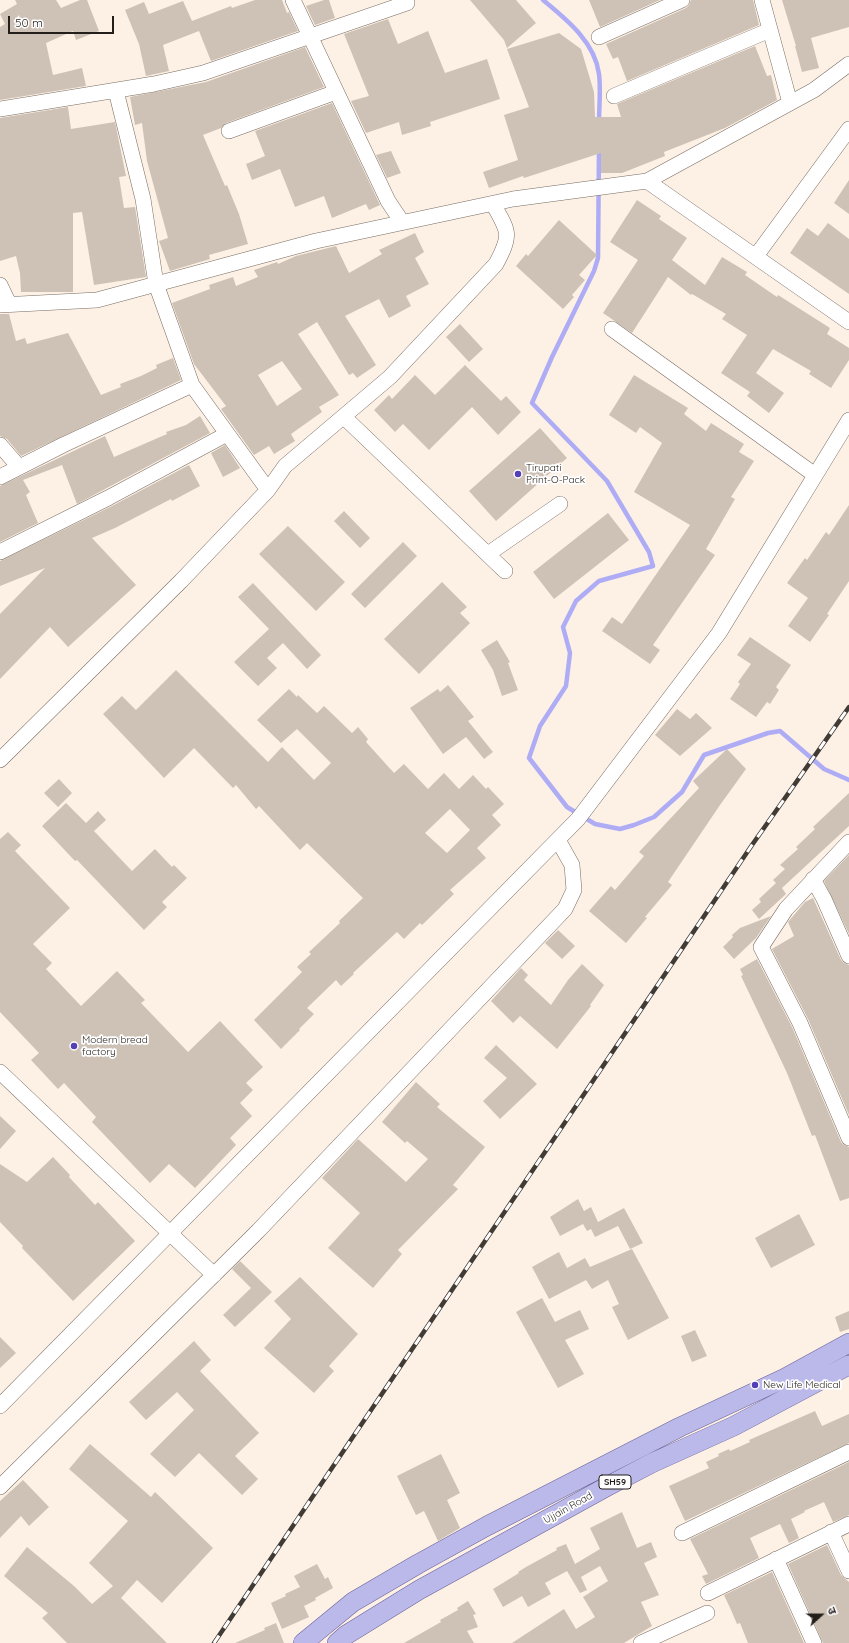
<!DOCTYPE html>
<meta charset="utf-8">
<style>
body{margin:0}
#map{position:relative;width:849px;height:1643px;overflow:hidden;background:#fdf0e5;font-family:Quicksand,"Noto Sans Devanagari",sans-serif}
canvas{display:block}
.north{position:absolute;left:801px;top:1595px;width:40px;height:40px;-webkit-text-stroke:3px #fff;paint-order:stroke;rotate:69deg;font-size:11px;font-weight:700;line-height:16px;text-align:center;color:#231e1a}
.north::after{content:'';display:block;margin:auto;width:14px;height:18px;background:#231e1a;clip-path:polygon(50% 0,100% 100%,50% 72%,0 100%)}
.scale{position:absolute;left:8px;top:16px;width:106px;height:18px;box-sizing:border-box;border:2px solid #231e1a;border-top:0;padding-left:5px;font-size:12px;line-height:14px;white-space:nowrap;color:#231e1a;-webkit-text-stroke:3px #fff;paint-order:stroke}
</style>
<div id="map">
<canvas width="849" height="1643"></canvas>
<div class="north">उ</div>
<div class="scale">50 m</div>
</div>
<script>
const g = document.querySelector('canvas').getContext('2d');
g.lineJoin = 'round';
function trace(path, color, width, dash) { g.strokeStyle = color; g.lineWidth = width; g.lineCap = dash ? 'butt' : 'round'; g.setLineDash(dash || []); g.stroke(path); }
function paint(path, color) { g.fillStyle = color; g.fill(path, 'evenodd'); }
function drawText(font, color, halo, rows, align = 'center') {
  g.font = font + ' Quicksand,sans-serif'; g.lineWidth = 3.5; g.setLineDash([]); g.textBaseline = 'middle'; g.strokeStyle = halo; g.fillStyle = color; for (const [text, x, y, turn = 0] of rows) {
    g.save(); g.translate(x, y); g.rotate((+turn || 0) * Math.PI / 180); g.textAlign = isNaN(turn) ? turn : align; if (halo) g.strokeText(text, 0, 0); g.fillText(text, 0, 0); g.restore();
  }
}
trace(new Path2D(`
 M 543,0 C 566,19 595,42 599,74 C 601,90 599,107 599,123
 M 599,149 L 598,258 L 594,271 L 552,357 L 532,403 L 607,481 L 649,552 L 653,566 L 599,581 L 576,601 L 563,627 L 570,653 L 566,686 L 540,726 L 529,758 L 567,807 L 595,824 L 620,829 L 634,825 L 654,817 L 682,792 L 704,755 L 768,733 L 780,731 L 824,769 L 849,780`), '#afacf6', 4.5);
paint(new Path2D(`
 M 15,0 L 56,0 L 61,8 L 80,0 L 87,0 L 99,31 L 76,40 L 73,31 L 46,43 L 53,75 L 82,68 L 86,86 L 0,100 L 0,27 L 5,24 L 0,14 L 17,4 Z
 M 255,0 L 282,0 L 287,13 L 289,12 L 298,31 L 211,61 L 199,31 L 163,45 L 169,71 L 146,76 L 139,44 L 125,10 L 144,2 L 149,14 L 183,1 L 192,21 L 231,6 L 232,8 Z
 M 324,0 L 329,0 L 335,18 L 315,25 L 306,6 Z
 M 470,0 L 516,0 L 536,23 L 507,48 L 504,40 Z
 M 589,0 L 660,0 L 600,27 Z
 M 691,0 L 753,0 L 759,25 L 627,81 L 618,57 L 613,59 L 606,44 L 686,8 L 689,5 Z
 M 782,0 L 849,0 L 849,27 L 811,38 L 819,68 L 802,72 L 795,46 L 796,46 Z
 M 388,19 L 398,44 L 428,31 L 445,73 L 487,59 L 500,99 L 430,122 L 431,126 L 402,135 L 399,122 L 366,133 L 351,101 L 369,96 L 344,34 Z
 M 559,33 L 581,49 L 594,92 L 595,117 L 621,117 L 617,104 L 755,46 L 767,76 L 771,75 L 777,100 L 725,128 L 664,152 L 665,156 L 622,173 L 601,173 L 601,153 L 524,178 L 523,176 L 489,188 L 483,172 L 518,160 L 504,115 L 529,107 L 507,49 Z
 M 305,47 L 324,87 L 226,123 L 221,128 L 203,135 L 225,186 L 227,185 L 239,214 L 248,244 L 209,255 L 210,259 L 170,271 L 159,241 L 168,238 L 147,161 L 142,123 L 135,125 L 130,97 L 206,82 Z
 M 332,103 L 380,205 L 369,210 L 366,204 L 332,218 L 324,196 L 295,207 L 280,169 L 252,180 L 246,164 L 265,156 L 255,131 Z
 M 68,107 L 71,129 L 115,122 L 126,176 L 119,177 L 124,208 L 135,207 L 146,277 L 94,285 L 82,212 L 73,213 L 73,292 L 21,292 L 20,273 L 16,256 L 0,261 L 0,118 Z
 M 391,151 L 401,173 L 387,178 L 376,155 Z
 M 849,180 L 849,214 L 834,203 Z
 M 637,200 L 661,216 L 659,219 L 687,238 L 672,260 L 705,285 L 722,257 L 747,272 L 745,275 L 777,297 L 778,295 L 830,328 L 827,334 L 849,348 L 849,360 L 831,388 L 809,374 L 811,371 L 773,349 L 756,373 L 784,393 L 769,413 L 747,396 L 750,392 L 721,373 L 747,335 L 722,319 L 726,314 L 692,294 L 691,295 L 668,277 L 632,333 L 603,313 L 638,260 L 610,242 Z
 M 559,220 L 597,255 L 579,275 L 585,280 L 572,295 L 574,297 L 563,309 L 516,266 L 526,254 L 528,256 Z
 M 828,223 L 849,239 L 849,294 L 790,253 L 807,228 L 818,236 Z
 M 415,233 L 424,252 L 415,258 L 429,284 L 406,296 L 411,306 L 389,318 L 379,299 L 345,316 L 376,365 L 357,378 L 353,373 L 349,375 L 317,322 L 298,334 L 339,395 L 319,407 L 322,412 L 291,434 L 295,441 L 274,454 L 269,446 L 254,455 L 221,409 L 226,406 L 194,364 L 172,303 L 210,289 L 209,285 L 233,277 L 236,286 L 258,277 L 254,270 L 277,262 L 278,264 L 296,256 L 336,246 L 349,273 L 382,254 L 379,250 ZM 282,361 L 302,389 L 277,406 L 258,375 Z
 M 0,314 L 9,314 L 16,341 L 25,338 L 27,344 L 68,333 L 101,395 L 121,387 L 120,384 L 141,376 L 157,368 L 156,365 L 173,358 L 181,380 L 21,456 L 7,439 L 0,436 Z
 M 460,324 L 483,349 L 469,362 L 446,337 Z
 M 465,365 L 501,401 L 506,396 L 521,412 L 498,435 L 472,407 L 429,450 L 403,424 L 395,432 L 374,410 L 389,395 L 392,399 L 415,375 L 435,395 Z
 M 634,375 L 688,408 L 684,414 L 706,431 L 711,423 L 744,444 L 739,452 L 754,461 L 731,497 L 735,499 L 706,549 L 715,555 L 653,645 L 660,650 L 650,664 L 602,631 L 612,617 L 622,624 L 690,525 L 634,492 L 662,443 L 640,427 L 636,433 L 609,415 Z
 M 200,416 L 210,433 L 77,504 L 62,465 L 23,480 L 30,492 L 26,495 L 38,523 L 0,542 L 0,486 L 105,436 L 114,457 L 167,434 L 166,432 L 186,425 Z
 M 540,428 L 567,458 L 496,521 L 469,491 Z
 M 225,445 L 240,468 L 223,477 L 211,453 Z
 M 189,465 L 200,486 L 172,501 L 171,499 L 115,528 L 92,538 L 136,585 L 68,647 L 50,627 L 0,679 L 0,614 L 45,568 L 0,586 L 0,561 L 112,506 Z
 M 849,505 L 849,581 L 827,614 L 829,615 L 810,642 L 788,626 L 808,598 L 787,583 L 805,558 L 807,560 L 826,532 L 829,535 Z
 M 344,511 L 370,538 L 360,548 L 334,521 Z
 M 608,513 L 629,540 L 554,599 L 533,572 Z
 M 288,526 L 345,582 L 316,611 L 259,554 Z
 M 403,542 L 417,556 L 365,608 L 351,594 Z
 M 442,582 L 467,607 L 460,613 L 470,623 L 419,674 L 384,639 Z
 M 253,583 L 321,655 L 307,669 L 283,643 L 267,658 L 277,668 L 258,686 L 234,662 L 269,629 L 238,597 Z
 M 750,637 L 791,665 L 776,687 L 779,690 L 770,704 L 767,702 L 756,717 L 730,699 L 740,684 L 738,682 L 751,664 L 737,655 Z
 M 497,640 L 510,662 L 508,663 L 518,690 L 502,696 L 493,670 L 481,650 Z
 M 176,670 L 268,762 L 282,747 L 314,780 L 331,763 L 297,729 L 281,743 L 257,720 L 289,689 L 297,697 L 298,695 L 317,713 L 324,706 L 352,733 L 358,727 L 368,739 L 366,742 L 394,773 L 404,764 L 428,789 L 444,773 L 459,789 L 473,775 L 486,789 L 488,787 L 504,804 L 492,815 L 501,825 L 477,848 L 486,858 L 450,890 L 454,894 L 422,925 L 420,923 L 404,939 L 397,932 L 353,973 L 354,974 L 341,986 L 336,980 L 307,1008 L 314,1014 L 299,1029 L 300,1030 L 281,1049 L 254,1020 L 302,972 L 297,967 L 311,954 L 309,952 L 340,923 L 339,921 L 363,898 L 307,843 L 300,850 L 259,806 L 256,809 L 236,785 L 233,788 L 194,748 L 164,778 L 103,714 L 122,696 L 136,710 ZM 450,809 L 470,830 L 447,853 L 425,833 Z
 M 448,685 L 474,717 L 468,721 L 493,752 L 484,759 L 466,737 L 443,754 L 410,708 L 438,689 L 440,692 Z
 M 677,709 L 690,719 L 696,713 L 712,728 L 680,756 L 655,735 Z
 M 727,749 L 746,769 L 720,805 L 668,882 L 672,885 L 645,917 L 647,918 L 626,943 L 589,911 L 611,886 L 615,890 L 644,856 L 639,852 L 699,788 L 693,781 Z
 M 59,779 L 72,793 L 58,807 L 44,793 Z
 M 849,793 L 849,826 L 782,888 L 786,894 L 759,919 L 752,910 L 761,902 L 759,899 L 776,883 L 773,880 L 785,869 L 780,865 L 798,849 L 796,847 L 815,829 L 813,827 Z
 M 66,803 L 86,823 L 98,811 L 106,820 L 94,831 L 132,871 L 155,849 L 172,867 L 174,865 L 187,878 L 162,902 L 167,907 L 144,930 L 77,860 L 75,861 L 42,826 Z
 M 8,832 L 21,845 L 15,851 L 70,908 L 33,944 L 52,963 L 46,969 L 81,1006 L 117,971 L 145,1000 L 141,1003 L 188,1052 L 220,1021 L 263,1067 L 246,1083 L 253,1090 L 240,1103 L 252,1116 L 230,1138 L 236,1145 L 195,1188 L 169,1164 L 150,1183 L 92,1122 L 96,1117 L 64,1083 L 58,1089 L 31,1060 L 39,1053 L 0,1012 L 0,839 Z
 M 849,855 L 849,934 L 824,881 Z
 M 813,898 L 841,960 L 844,963 L 849,965 L 849,1115 L 808,1019 L 772,949 L 794,936 L 788,922 L 805,902 Z
 M 771,916 L 756,938 L 734,959 L 723,947 L 733,937 L 732,935 L 740,928 Z
 M 558,930 L 575,946 L 562,959 L 545,943 Z
 M 757,959 L 792,1027 L 841,1142 L 844,1145 L 849,1147 L 849,1198 L 840,1201 L 815,1135 L 812,1136 L 787,1073 L 741,976 L 743,975 L 740,969 Z
 M 582,964 L 604,985 L 590,1005 L 591,1006 L 557,1049 L 520,1016 L 513,1023 L 491,1001 L 521,968 L 528,975 L 524,980 L 551,1005 L 568,980 Z
 M 496,1045 L 537,1084 L 500,1119 L 483,1101 L 507,1078 L 484,1058 Z
 M 416,1082 L 440,1104 L 437,1107 L 485,1147 L 453,1185 L 458,1189 L 398,1250 L 402,1254 L 373,1288 L 328,1248 L 360,1213 L 322,1178 L 358,1139 L 406,1182 L 428,1159 L 407,1141 L 405,1143 L 382,1122 Z
 M 0,1116 L 16,1131 L 0,1149 Z
 M 53,1157 L 70,1175 L 69,1177 L 95,1205 L 98,1202 L 135,1241 L 73,1301 L 22,1248 L 23,1246 L 0,1222 L 0,1164 L 27,1182 Z
 M 578,1199 L 584,1211 L 591,1207 L 598,1222 L 624,1208 L 643,1243 L 630,1249 L 618,1226 L 595,1237 L 591,1229 L 587,1231 L 583,1224 L 560,1236 L 550,1217 Z
 M 799,1214 L 815,1245 L 771,1268 L 755,1238 Z
 M 632,1249 L 669,1318 L 628,1340 L 612,1307 L 619,1304 L 608,1280 L 592,1289 L 586,1280 L 549,1299 L 532,1267 L 559,1252 L 567,1268 L 585,1258 L 590,1267 Z
 M 240,1261 L 272,1292 L 235,1327 L 223,1315 L 251,1288 L 232,1269 Z
 M 300,1277 L 358,1334 L 329,1366 L 334,1371 L 314,1393 L 264,1348 L 291,1319 L 274,1301 Z
 M 542,1298 L 555,1322 L 580,1310 L 589,1329 L 565,1340 L 584,1374 L 558,1388 L 516,1312 Z
 M 849,1311 L 849,1329 L 840,1332 L 835,1317 Z
 M 695,1330 L 707,1356 L 692,1362 L 681,1336 Z
 M 0,1337 L 16,1353 L 0,1368 Z
 M 194,1341 L 211,1360 L 200,1371 L 259,1433 L 235,1456 L 258,1479 L 242,1495 L 199,1453 L 175,1477 L 150,1454 L 194,1410 L 177,1392 L 146,1420 L 129,1402 Z
 M 815,1411 L 822,1426 L 849,1414 L 849,1443 L 685,1521 L 669,1486 L 709,1468 L 706,1462 L 719,1456 L 718,1454 L 729,1449 L 730,1451 L 750,1442 L 749,1440 Z
 M 90,1444 L 151,1497 L 155,1492 L 213,1548 L 162,1603 L 137,1580 L 121,1598 L 167,1643 L 67,1643 L 42,1618 L 48,1613 L 4,1576 L 27,1547 L 74,1586 L 92,1604 L 113,1586 L 89,1563 L 128,1521 L 69,1469 Z
 M 441,1454 L 460,1493 L 447,1500 L 460,1528 L 438,1541 L 424,1511 L 416,1515 L 397,1476 Z
 M 849,1462 L 849,1515 L 833,1522 L 824,1502 L 804,1511 L 805,1512 L 791,1519 L 799,1538 L 789,1543 L 780,1524 L 750,1538 L 759,1558 L 706,1584 L 702,1576 L 708,1574 L 690,1539 Z
 M 23,1480 L 49,1507 L 29,1526 L 21,1516 L 0,1538 L 0,1501 Z
 M 622,1512 L 637,1548 L 651,1542 L 657,1557 L 644,1563 L 659,1595 L 641,1602 L 652,1626 L 624,1643 L 512,1643 L 564,1609 L 576,1629 L 595,1617 L 583,1597 L 608,1581 L 600,1566 L 581,1577 L 587,1590 L 580,1593 L 567,1571 L 545,1583 L 551,1594 L 528,1607 L 522,1596 L 503,1607 L 493,1589 L 519,1573 L 518,1572 L 526,1567 L 557,1550 L 556,1548 L 566,1544 L 575,1564 L 600,1549 L 590,1528 Z
 M 827,1545 L 841,1575 L 849,1582 L 849,1643 L 823,1643 L 788,1564 Z
 M 317,1564 L 325,1579 L 328,1577 L 333,1588 L 315,1598 L 316,1600 L 304,1606 L 309,1617 L 282,1629 L 271,1603 L 286,1596 L 285,1594 L 300,1587 L 294,1576 Z
 M 772,1572 L 804,1643 L 748,1643 L 740,1623 L 737,1624 L 731,1610 L 724,1595 Z
 M 468,1601 L 476,1614 L 473,1615 L 478,1627 L 467,1631 L 474,1643 L 404,1643 L 441,1622 L 440,1620 L 458,1610 L 457,1608 Z
 M 276,1623 L 284,1643 L 235,1643 L 265,1630 L 264,1628 Z`), '#cec2b6');
const minor = new Path2D(`
 M 293,0 L 388,201 L 402,222
 M 762,0 L 790,103
 M 599,37 L 682,0
 M 116,91 L 143,199 L 156,284 L 192,385 L 268,490
 M 614,96 L 770,30
 M 0,109 L 154,84 L 203,73 L 407,3
 M 229,131 L 336,92
 M 647,181 L 814,90 L 849,64
 M 756,256 L 849,129
 M 0,285 L 9,304
 M 0,305 L 97,300 L 316,241 L 513,199 L 647,181 L 849,322
 M 612,329 L 815,475
 M 344,417 L 505,571
 M 0,445 L 19,467
 M 0,477 L 63,445 L 192,385
 M 0,552 L 108,498 L 227,434
 M 488,554 L 560,504
 M 0,760 L 181,581 L 268,490 L 285,466 L 390,377 L 496,264 C 512,234 509,232 493,204
 M 849,842 L 786,909 L 761,947 L 800,1023 L 849,1138
 M 813,879 L 824,899 L 849,956
 M 0,1072 L 214,1275
 M 0,1406 L 578,819 L 719,633 L 849,420
 M 0,1487 L 258,1231 L 565,909 L 574,890 L 572,865 L 558,840
 M 831,1532 L 849,1571
 M 682,1533 L 849,1452
 M 776,1559 L 814,1643
 M 708,1593 L 849,1524
 M 641,1643 L 707,1613`);
const major = new Path2D(`
 M 303,1643 L 353,1602 L 418,1564 L 487,1526 L 680,1427 L 785,1378 L 849,1343
 M 337,1643 L 346,1635 L 419,1590 L 608,1486 L 652,1463 L 734,1426 L 849,1365`);
trace(minor, '#786d63', 16);
trace(major, '#696498', 20);
trace(minor, '#fff', 15);
trace(major, '#bbb8ea', 19);
const rail = new Path2D(`
 M 214,1643 L 752,845 L 849,707`);
trace(rail, '#413b36', 4.5);
trace(rail, '#fff', 3, [9]);
for (const [x, y, r, color] of [
 [518,474,4,"#553fb7"],
 [74,1046,4,"#553fb7"],
 [755,1385,4,"#553fb7"]
]) { const dot = new Path2D(); dot.arc(x, y, r, 0, 2 * Math.PI); g.fillStyle = color; g.fill(dot); trace(dot, '#fff', 1.5); }
for (const [x, y, w] of [
 [615,1482,32]
]) { const box = new Path2D(); box.roundRect(x - w / 2, y - 7, w, 14, 3); g.fillStyle = '#fff'; g.fill(box); trace(box, '#231e1a', 1); }
drawText('bold 9px', '#231e1a', null, [
 ["SH59",615,1482]
]);
drawText('10px', '#231e1a', '#fff', [
 ["Tirupati",526,468],
 ["Print-O-Pack",526,480],
 ["Modern bread",82,1040],
 ["factory",82,1052],
 ["New Life Medical",763,1385]
], 'left');
drawText('10px', '#231e1a', '#fff', [
 ["Ujjain Road",568,1508,-29]
]);
</script>
